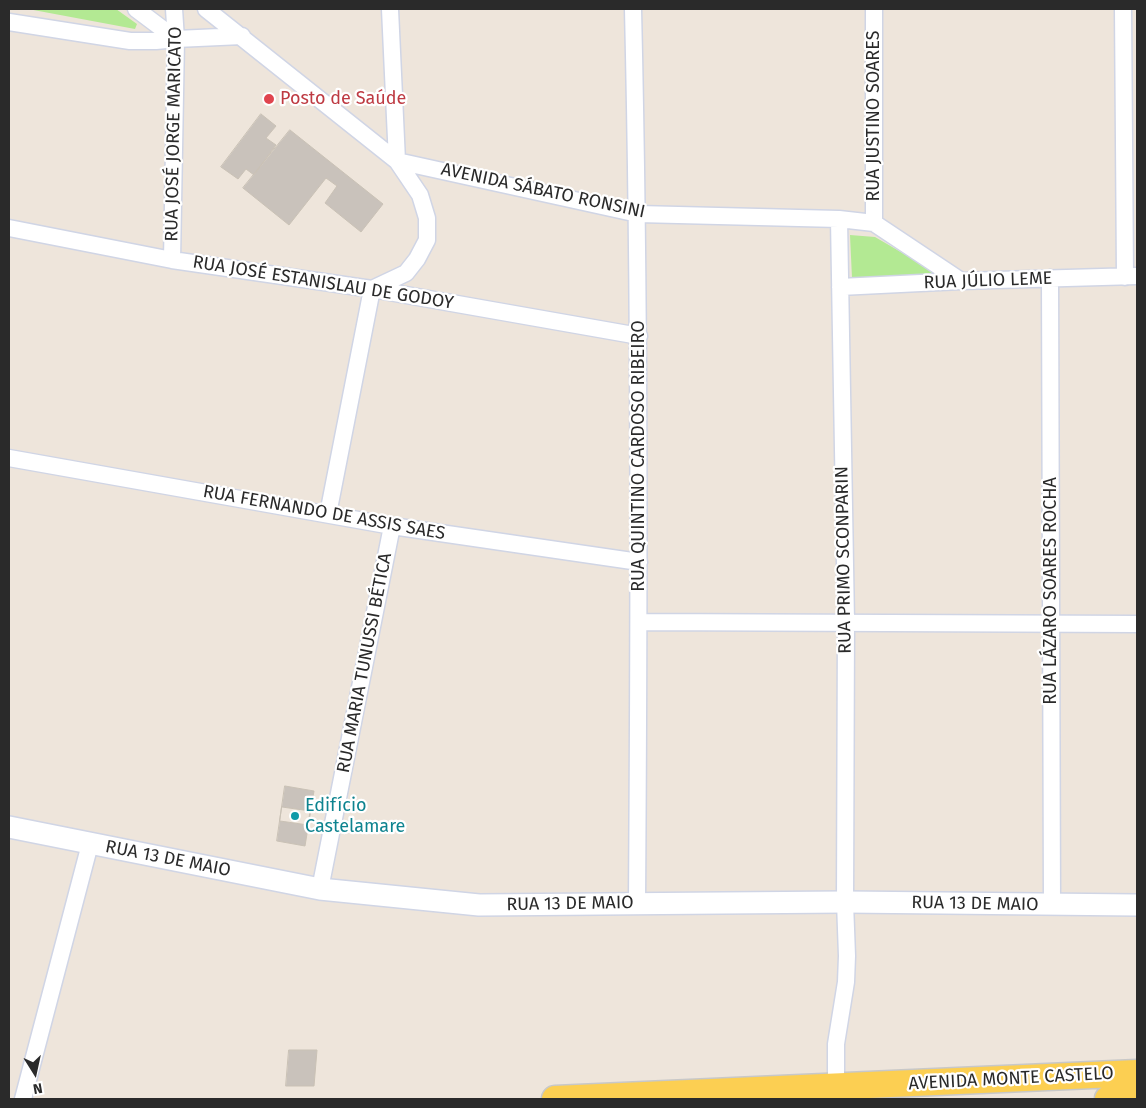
<!DOCTYPE html>
<meta charset="utf-8">
<style>
body{margin:0}
#map{position:relative;width:1146px;height:1108px;overflow:hidden;background:#eee5db;font-family:"Fira Sans",sans-serif}
canvas{display:block}
.frame{position:absolute;inset:0;border:10px solid #2a2a2a;pointer-events:none}
.north{position:absolute;left:10px;top:1048px;width:50px;height:50px;-webkit-text-stroke:4px #fff;paint-order:stroke;rotate:170deg;font-size:14px;font-weight:700;line-height:20px;text-align:center;color:#2a2a2a}
.north::after{content:'';display:block;margin:auto;width:18px;height:22px;background:#2a2a2a;clip-path:polygon(50% 0,100% 100%,50% 72%,0 100%)}
</style>
<div id="map">
<canvas width="1146" height="1108"></canvas>
<div class="frame"></div>
<div class="north">N</div>
</div>
<script>
const g = document.querySelector('canvas').getContext('2d');
g.lineJoin = 'round';
function paint(path, color) { g.fillStyle = color; g.fill(path, 'evenodd'); }
function trace(path, color, width, dash) { g.strokeStyle = color; g.lineWidth = width; g.lineCap = dash ? 'butt' : 'round'; g.setLineDash(dash || []); g.stroke(path); }
function drawText(font, color, halo, rows, align = 'center') {
  g.font = font + ' "Fira Sans",sans-serif'; g.lineWidth = 4.5; g.setLineDash([]); g.textBaseline = 'middle'; g.strokeStyle = halo; g.fillStyle = color; for (const [text, x, y, turn = 0] of rows) {
    g.save(); g.translate(x, y); g.rotate((+turn || 0) * Math.PI / 180); g.textAlign = isNaN(turn) ? turn : align; if (halo) g.strokeText(text, 0, 0); g.fillText(text, 0, 0); g.restore();
  }
}
paint(new Path2D(`
 M 28,9 L 116,9 L 137,24 L 135,29 Z
 M 850,235 L 875,237 L 944,277 L 852,278 Z`), '#b3e993');
const building = new Path2D(`
 M 261,114 L 276,126 L 266,138 L 276,145 L 254,175 L 246,169 L 238,179 L 221,167 Z
 M 290,130 L 383,204 L 361,232 L 325,203 L 337,186 L 326,178 L 289,225 L 243,188 Z
 M 285,786 L 314,791 L 305,846 L 277,841 Z
 M 282,807 L 310,811 L 308,825 L 280,821 Z
 M 289,1050 L 317,1050 L 314,1086 L 286,1086 Z`);
paint(building, '#c9c2bb');
trace(building, '#c9c1b5', 1);
const minor = new Path2D(`
 M 136,9 L 176,39
 M 206,9 L 397,161 L 638,214 L 839,219 L 874,223 L 961,281
 M 633,9 C 640,307 639,605 637,903
 M 1123,9 L 1125,277
 M 9,22 L 130,41 L 156,41 L 176,39 L 242,36
 M 874,223 L 874,9
 M 9,228 L 172,260 L 372,289 L 639,336
 M 172,260 L 176,39 L 174,9
 M 1050,278 L 1052,904
 M 840,287 L 961,281 L 1137,276
 M 9,458 L 392,526 L 639,562
 M 328,514 L 372,289 L 406,273 L 417,259 L 427,240 L 427,218 L 420,195 L 397,161 L 390,9
 M 639,622 L 1137,624
 M 320,889 L 392,526
 M 836,1087 L 836,1044 L 846,982 L 847,956 L 845,902 L 846,622 L 839,219
 M 23,1099 L 90,844`);
const tertiary = new Path2D(`
 M 9,827 L 320,889 L 479,905 L 845,902 L 1137,905`);
const primary = new Path2D(`
 M 555,1099 L 1137,1073
 M 1108,1099 L 1137,1098`);
trace(minor, '#d0d5e5', 19);
trace(tertiary, '#d0d5e5', 24);
trace(primary, '#c8c8c8', 29);
trace(minor, '#fff', 16);
trace(tertiary, '#fff', 21);
trace(primary, '#fccf52', 26);
for (const [x, y, r, color] of [
 [269,99,6,"#e0444e"],
 [295,816,5,"#0f9aa8"]
]) { const dot = new Path2D(); dot.arc(x, y, r, 0, 2 * Math.PI); g.fillStyle = color; g.fill(dot); trace(dot, '#fff', 2); }
drawText('18px', '#be3a42', '#fff', [
 ["Posto de Saúde",280,99]
], 'left');
drawText('18px', '#2a2a2a', '#fff', [
 ["RUA JUSTINO SOARES",874,116,-90],
 ["RUA JOSÉ JORGE MARICATO",174,134,-89],
 ["AVENIDA SÁBATO RONSINI",543,191,12],
 ["RUA JÚLIO LEME",988,281,-2],
 ["RUA JOSÉ ESTANISLAU DE GODOY",323,283,9],
 ["RUA QUINTINO CARDOSO RIBEIRO",639,456,-90],
 ["RUA FERNANDO DE ASSIS SAES",324,513,10],
 ["RUA PRIMO SCONPARIN",844,560,-91],
 ["RUA LÁZARO SOARES ROCHA",1051,591,-90],
 ["RUA MARIA TUNUSSI BÉTICA",365,663,-79],
 ["RUA 13 DE MAIO",168,859,11],
 ["RUA 13 DE MAIO",570,904,-1],
 ["RUA 13 DE MAIO",975,904,1],
 ["AVENIDA MONTE CASTELO",1011,1079,-3]
]);
drawText('18px', '#0d838f', '#fff', [
 ["Edifício",305,806],
 ["Castelamare",305,827]
], 'left');
</script>
